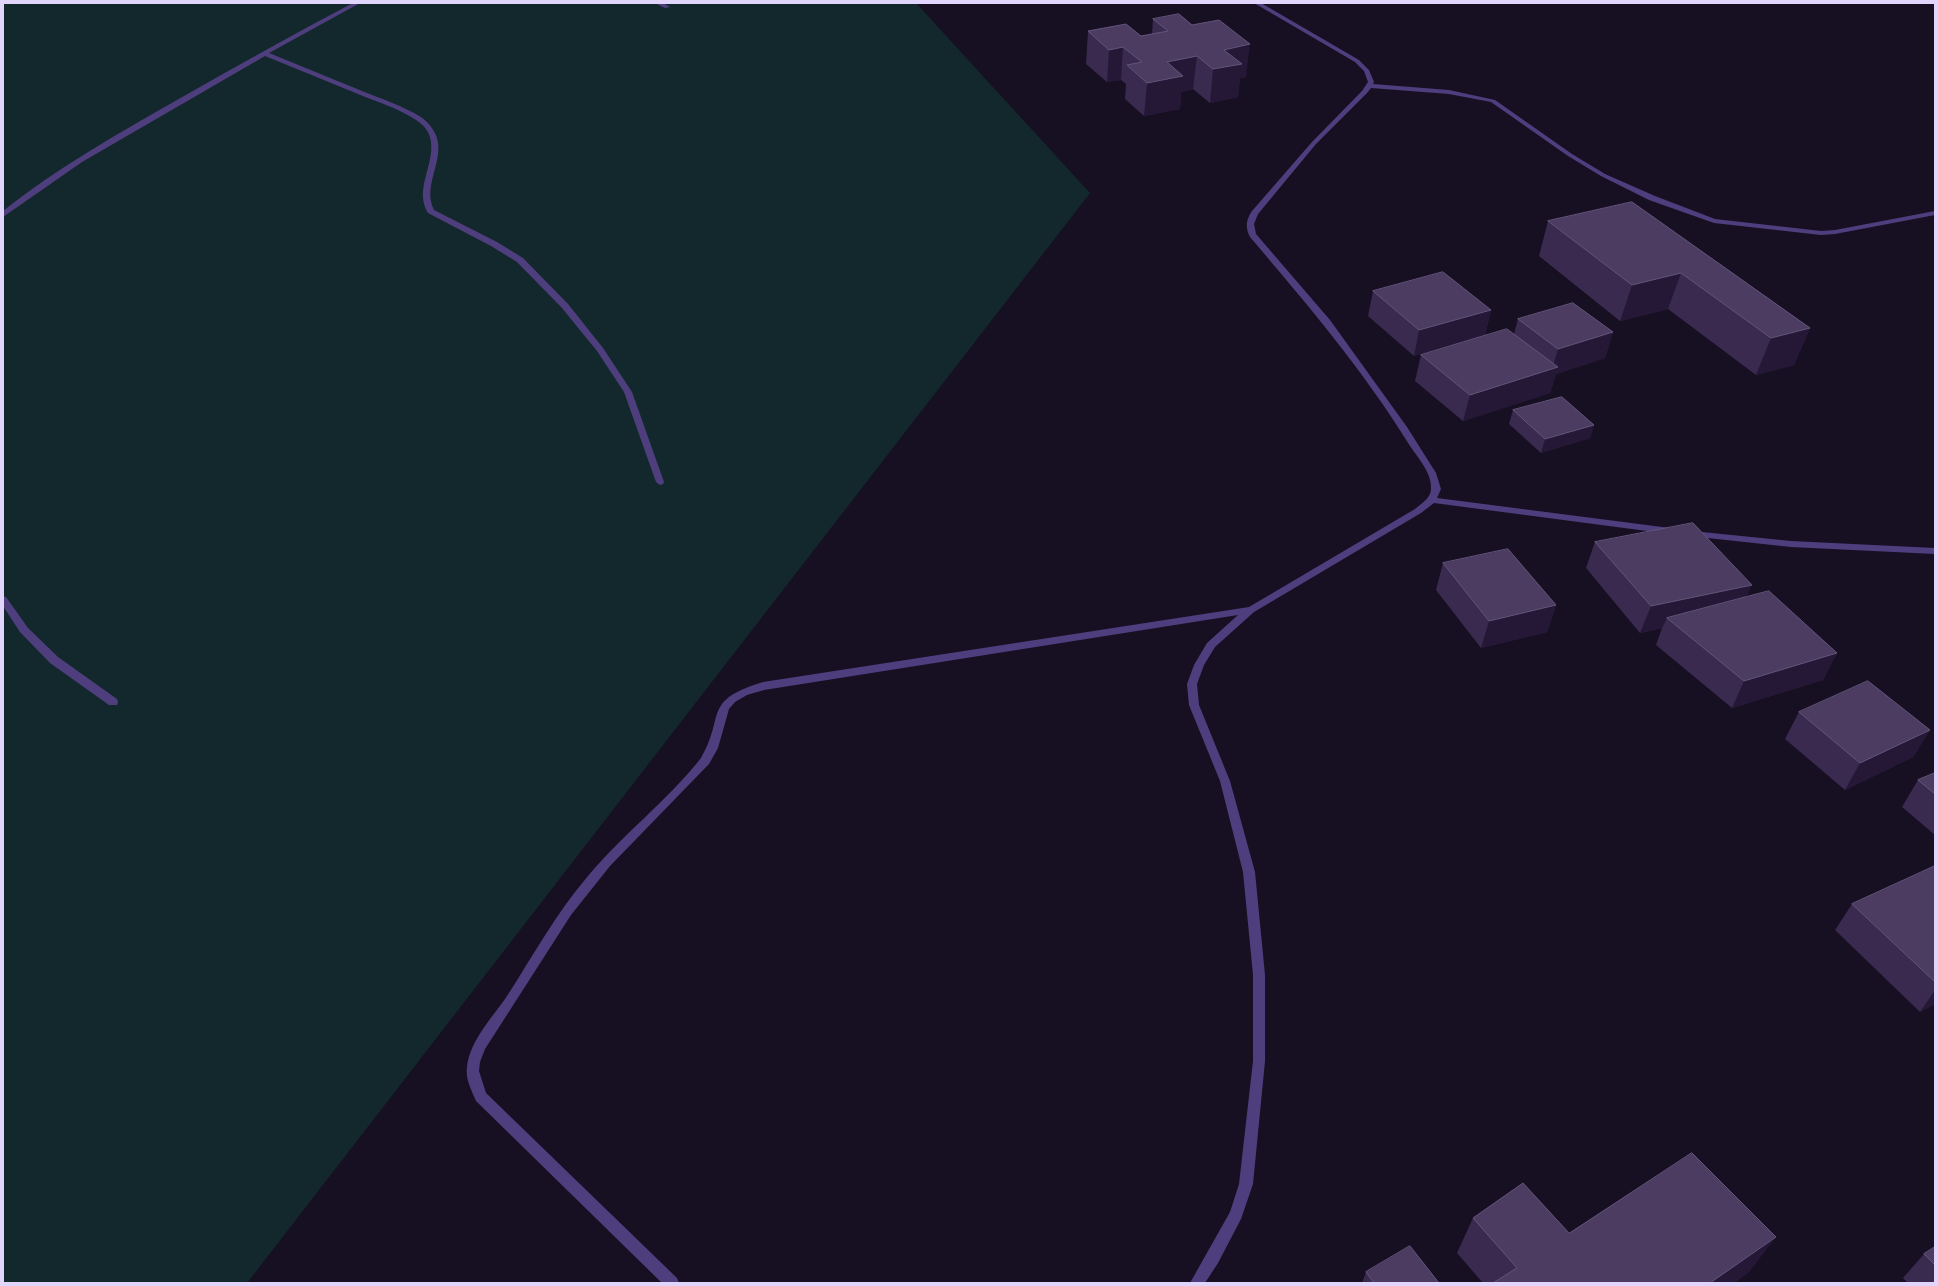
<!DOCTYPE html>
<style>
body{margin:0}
#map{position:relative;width:1938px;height:1286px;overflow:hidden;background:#171023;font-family:"Golos Text",sans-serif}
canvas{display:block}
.frame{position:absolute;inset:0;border:4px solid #e2d5fc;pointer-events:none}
</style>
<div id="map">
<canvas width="1938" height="1286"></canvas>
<div class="frame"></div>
</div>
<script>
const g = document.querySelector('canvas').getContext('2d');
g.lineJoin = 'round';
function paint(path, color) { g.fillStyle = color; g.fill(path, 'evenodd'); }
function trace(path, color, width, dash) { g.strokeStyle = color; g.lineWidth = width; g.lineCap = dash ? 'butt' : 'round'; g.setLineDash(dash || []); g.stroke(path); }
paint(new Path2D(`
 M 3,3 L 916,3 L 1090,193 L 247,1283 L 3,1283 Z`), '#13282c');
paint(new Path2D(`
 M 353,3 L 360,3 L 269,53 C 300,66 331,78 362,91 C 382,99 403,106 421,117 C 428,122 434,129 437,138 C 444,162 422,186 434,210 L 497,242 L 523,258 L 568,304 L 603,348 L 632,392 L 664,482 L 663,484 L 660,485 L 656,482 L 624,392 L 597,351 L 562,308 L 517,262 L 491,246 L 428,213 C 414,190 434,166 431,142 C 430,132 424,125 416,120 C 398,108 377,102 358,94 C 327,81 296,69 265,56 L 82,162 L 3,217 L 3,211 C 57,168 117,134 177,100 C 235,67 294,34 353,3 Z
 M 655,3 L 663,3 L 670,7 L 665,8 Z
 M 3,596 L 6,597 L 28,628 L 58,657 L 117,699 L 118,702 L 117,705 L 109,705 L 50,663 L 20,632 L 3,606 Z`), '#4f3e7e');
paint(new Path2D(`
 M 1254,3 L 1261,3 L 1359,60 L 1369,70 L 1374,82 L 1373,84 L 1449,90 L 1495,100 L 1572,154 L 1605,174 L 1655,196 L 1715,219 L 1821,231 L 1835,230 L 1935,211 L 1935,215 L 1835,234 L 1821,235 L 1714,223 L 1649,200 L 1601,176 L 1568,156 L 1491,102 L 1449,94 L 1371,88 L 1367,93 L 1316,144 L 1258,214 L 1254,224 L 1256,234 L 1330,320 L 1407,427 L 1436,473 L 1441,489 L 1437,498 L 1670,528 L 1675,531 L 1670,534 L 1434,503 L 1421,513 L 1254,612 L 1215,647 L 1204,665 L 1197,684 L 1199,705 L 1230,781 L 1255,872 L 1265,975 L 1265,1061 L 1253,1184 L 1241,1219 L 1218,1263 L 1205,1283 L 1190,1283 L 1230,1212 L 1239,1184 L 1253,1061 L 1253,975 L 1243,872 L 1220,781 L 1189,705 L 1187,684 L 1194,665 L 1207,643 L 1238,615 L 764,690 L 747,695 L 735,702 L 729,709 L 718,748 L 709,764 L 610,866 L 571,915 L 485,1049 L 480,1062 L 479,1071 L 486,1093 L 677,1278 L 679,1283 L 662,1283 L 476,1101 C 472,1091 465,1079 467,1067 C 470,1040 493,1017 507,996 C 533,956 556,913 588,876 C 623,834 667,801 701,758 C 726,715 701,701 763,682 L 1249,607 L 1415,509 C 1421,504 1431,498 1431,489 C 1432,473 1418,458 1410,446 C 1364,371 1307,304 1250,237 C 1245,227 1246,220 1252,211 L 1312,142 L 1362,91 L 1368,82 L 1364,71 L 1355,62 Z
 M 1692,531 L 1791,541 L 1935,548 L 1935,554 L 1791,547 L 1689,536 L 1687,534 Z`), '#4f3e7e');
paint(new Path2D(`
 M 1153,19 L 1246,77 L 1240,78 L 1238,97 L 1210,103 L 1193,89 L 1181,92 L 1180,109 L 1144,116 L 1125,99 L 1126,84 L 1121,80 L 1107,82 L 1086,64 L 1088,31 L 1141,36 L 1152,34 Z
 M 1632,202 L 1810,328 L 1794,365 L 1756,375 L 1668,309 L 1620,321 L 1539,256 L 1548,221 Z
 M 1373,291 L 1491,310 L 1485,335 L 1414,356 L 1368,316 Z
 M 1518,319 L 1613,332 L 1605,358 L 1556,374 L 1550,393 L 1463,421 L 1415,381 L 1421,355 L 1514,334 Z
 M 1513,410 L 1594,425 L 1590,438 L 1541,453 L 1509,424 Z
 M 1595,542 L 1747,597 L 1837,653 L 1823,680 L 1732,708 L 1656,645 L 1662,628 L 1640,633 L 1586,568 Z
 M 1443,563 L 1556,605 L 1547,632 L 1481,648 L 1436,590 Z
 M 1799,712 L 1930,730 L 1913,757 L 1845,790 L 1785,739 Z
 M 1935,773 L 1935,835 L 1902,807 L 1918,780 Z
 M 1935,866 L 1935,1004 L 1920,1012 L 1835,930 L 1852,904 Z
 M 1473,1218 L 1569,1233 L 1750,1271 L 1734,1283 L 1483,1283 L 1457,1253 Z
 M 1935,1247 L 1935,1283 L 1908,1283 L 1903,1278 L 1924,1254 Z
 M 1366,1272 L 1439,1283 L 1362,1283 Z`), '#3a2a4f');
paint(new Path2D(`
 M 1250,44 L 1246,77 L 1240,78 L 1238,97 L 1210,103 L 1213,69 L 1224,50 Z
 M 1123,47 L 1121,80 L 1107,82 L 1109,50 Z
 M 1197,56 L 1193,89 L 1181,92 L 1180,109 L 1144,116 L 1147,83 L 1167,62 Z
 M 1681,273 L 1668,309 L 1620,321 L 1632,285 Z
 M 1491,310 L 1485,335 L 1414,356 L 1419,330 Z
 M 1810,328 L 1794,365 L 1756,375 L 1771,338 Z
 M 1613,332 L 1605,358 L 1556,374 L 1550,393 L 1463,421 L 1470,395 L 1552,369 L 1558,349 Z
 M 1594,425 L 1590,438 L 1541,453 L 1545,439 Z
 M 1752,585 L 1740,612 L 1667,618 L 1662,628 L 1640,633 L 1651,606 Z
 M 1556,605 L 1547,632 L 1481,648 L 1489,621 Z
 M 1837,653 L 1823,680 L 1732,708 L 1744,681 Z
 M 1930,730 L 1913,757 L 1845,790 L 1860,763 Z
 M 1935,990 L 1935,1004 L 1920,1012 Z
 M 1776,1237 L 1750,1271 L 1734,1283 L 1710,1283 Z`), '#241836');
const building = new Path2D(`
 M 1179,14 L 1192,25 L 1219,20 L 1250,44 L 1224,50 L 1242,64 L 1213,69 L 1197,56 L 1167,62 L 1183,76 L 1147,83 L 1127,65 L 1142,62 L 1123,47 L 1109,50 L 1088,31 L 1126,24 L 1141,36 L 1168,31 L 1153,19 Z
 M 1632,202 L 1810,328 L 1771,338 L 1681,273 L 1632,285 L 1548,221 Z
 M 1443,272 L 1491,310 L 1419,330 L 1373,291 Z
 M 1573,303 L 1613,332 L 1558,349 L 1518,319 Z
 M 1507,329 L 1558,367 L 1470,395 L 1421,355 Z
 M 1562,397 L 1594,425 L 1545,439 L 1513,410 Z
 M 1693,523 L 1752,585 L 1651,606 L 1595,542 Z
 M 1508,549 L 1556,605 L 1489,621 L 1443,563 Z
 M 1769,591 L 1837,653 L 1744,681 L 1667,618 Z
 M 1868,681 L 1930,730 L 1860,763 L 1799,712 Z
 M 1935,773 L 1935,794 L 1918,780 Z
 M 1935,866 L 1935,982 L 1852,904 Z
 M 1692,1153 L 1776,1237 L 1710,1283 L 1493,1283 L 1517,1268 L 1473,1218 L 1523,1183 L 1569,1233 Z
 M 1410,1246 L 1439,1283 L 1374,1283 L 1366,1272 Z
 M 1935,1247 L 1935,1265 L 1924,1254 Z`);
paint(building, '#4c3c62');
trace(building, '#63547a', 1);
</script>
